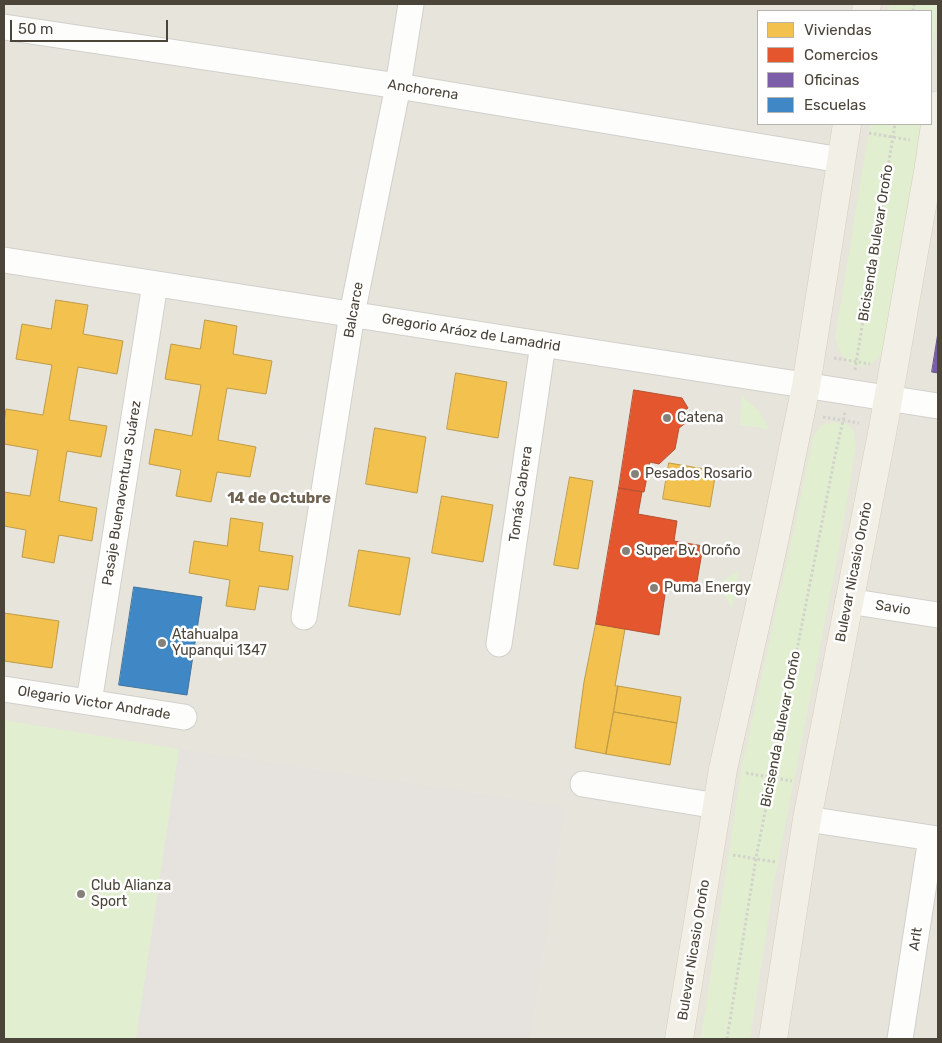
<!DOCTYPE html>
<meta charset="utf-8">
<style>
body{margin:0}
#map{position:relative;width:942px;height:1043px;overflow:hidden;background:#f4f2ee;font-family:Rubik,sans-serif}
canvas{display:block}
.frame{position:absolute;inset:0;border:5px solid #4b4439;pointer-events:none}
.legend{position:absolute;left:757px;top:10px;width:175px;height:115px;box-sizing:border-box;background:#fff;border:1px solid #b7b4b0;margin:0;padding:6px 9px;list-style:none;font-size:15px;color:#4b4439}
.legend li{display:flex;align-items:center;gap:10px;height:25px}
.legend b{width:25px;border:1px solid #b7b4b0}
.scale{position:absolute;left:10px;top:20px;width:158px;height:22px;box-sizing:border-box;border:2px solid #4b4439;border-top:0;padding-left:6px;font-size:15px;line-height:18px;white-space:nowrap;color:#4b4439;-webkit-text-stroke:4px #fff;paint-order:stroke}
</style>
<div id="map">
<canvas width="942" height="1043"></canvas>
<div class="frame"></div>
<ul class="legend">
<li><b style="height:14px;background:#f2c14e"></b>Viviendas</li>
<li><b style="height:14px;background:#e4572e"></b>Comercios</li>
<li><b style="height:14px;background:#7b5ea7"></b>Oficinas</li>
<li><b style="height:14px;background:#3f88c5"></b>Escuelas</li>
</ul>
<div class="scale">50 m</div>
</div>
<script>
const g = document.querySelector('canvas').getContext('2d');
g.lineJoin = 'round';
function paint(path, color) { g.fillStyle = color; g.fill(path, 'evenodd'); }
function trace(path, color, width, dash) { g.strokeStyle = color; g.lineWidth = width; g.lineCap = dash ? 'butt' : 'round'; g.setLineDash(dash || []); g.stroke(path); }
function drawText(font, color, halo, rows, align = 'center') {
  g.font = font + ' Rubik,sans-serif'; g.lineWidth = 5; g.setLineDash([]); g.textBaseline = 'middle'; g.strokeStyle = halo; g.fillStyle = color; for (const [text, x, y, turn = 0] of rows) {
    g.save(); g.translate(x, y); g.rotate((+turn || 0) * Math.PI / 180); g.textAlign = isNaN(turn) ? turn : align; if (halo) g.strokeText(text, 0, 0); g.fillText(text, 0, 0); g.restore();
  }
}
paint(new Path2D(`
 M 4,4 L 938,4 L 938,1039 L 4,1039 ZM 758,11 L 931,11 L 931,124 L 758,124 Z`), '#e7e4dc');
paint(new Path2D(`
 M 179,749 L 565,807 L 530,1039 L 136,1039 Z`), '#e6e2de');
paint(new Path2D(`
 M 889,4 L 938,4 L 938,12 L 931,60 L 931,11 L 888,11 Z
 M 870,124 L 921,124 L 886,349 C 872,365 869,369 848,364 L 840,351 L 835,338 Z
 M 742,396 L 759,411 L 769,429 L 740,425 Z
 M 832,422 L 845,423 L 854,431 L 856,447 L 837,560 L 774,883 L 750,1039 L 701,1039 L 741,771 L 798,511 L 813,437 L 820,426 Z
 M 739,570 L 732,609 L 718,584 Z
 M 4,720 L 179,749 L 136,1039 L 4,1039 Z`), '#e1eecf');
const homes = new Path2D(`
 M 56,300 L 88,305 L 83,334 L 123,341 L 117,374 L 78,367 L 69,420 L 107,426 L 101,457 L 67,451 L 59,501 L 97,508 L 92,541 L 59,535 L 54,563 L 22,557 L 26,530 L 4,526 L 4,492 L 30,496 L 38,450 L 4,444 L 4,423 L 6,409 L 43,415 L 52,365 L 16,359 L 22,324 L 51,329 Z
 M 205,320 L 237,326 L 233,354 L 272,361 L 266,394 L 227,388 L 218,440 L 256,447 L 250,477 L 217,472 L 211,502 L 176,496 L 181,470 L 149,464 L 155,429 L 192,436 L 201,385 L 165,379 L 171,344 L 200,349 Z
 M 456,373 L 507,382 L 498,438 L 447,429 Z
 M 375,428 L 426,437 L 417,493 L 366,484 Z
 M 669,463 L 716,471 L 710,507 L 663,499 Z
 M 570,477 L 593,481 L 578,569 L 554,565 Z
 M 442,496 L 493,505 L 483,562 L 432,553 Z
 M 231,518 L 263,523 L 259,551 L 293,556 L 288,590 L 259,586 L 255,610 L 226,606 L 230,580 L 189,573 L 194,541 L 227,546 Z
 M 359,550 L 410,558 L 400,615 L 349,606 Z
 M 4,613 L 59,621 L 52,668 L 4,661 Z
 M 596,624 L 625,629 L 615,686 L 618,686 L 606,754 L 575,748 L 584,682 Z
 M 618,686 L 681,697 L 677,723 L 614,712 Z
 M 614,712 L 677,723 L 670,765 L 606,754 Z`);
paint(homes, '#f2c14e');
trace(homes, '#c09c48', 1);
const shops = new Path2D(`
 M 634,390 L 682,398 L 688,408 L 685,410 L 692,418 L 679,428 L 675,449 L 659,464 L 650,462 L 644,492 L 619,488 Z
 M 619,488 L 642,492 L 638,514 L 677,521 L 674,541 L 703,546 L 695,593 L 666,588 L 659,635 L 596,624 Z`);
paint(shops, '#e4572e');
trace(shops, '#b65131', 1);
const offices = new Path2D(`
 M 938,333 L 938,373 L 932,372 Z`);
paint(offices, '#7b5ea7');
trace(offices, '#6d5686', 1);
const schools = new Path2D(`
 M 134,587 L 202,597 L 187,695 L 119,685 Z`);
paint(schools, '#3f88c5');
trace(schools, '#43749b', 1);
const minor = new Path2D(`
 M 4,27 L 398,86 L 841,160
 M 4,260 L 938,406
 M 848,601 L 938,615
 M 304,617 L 352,314 L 398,86 L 411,4
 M 499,644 L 543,344
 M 4,689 L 184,717
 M 89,702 L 155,284
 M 583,784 L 717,806
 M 807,819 L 938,839
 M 900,1039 L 931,838`);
const major = new Path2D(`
 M 866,11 L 867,4
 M 679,1039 L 723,769 L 772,551 L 806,386 L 847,124
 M 773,1039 L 807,819 L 883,428 L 928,172 L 938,105`);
trace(minor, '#d2d0cb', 27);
trace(major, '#d6cebb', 29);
trace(new Path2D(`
 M 913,11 L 914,4
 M 869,133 L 910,140
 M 834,358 L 870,364
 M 855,370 L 895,124
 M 823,417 L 859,423
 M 746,773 L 792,781
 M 733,855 L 776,862
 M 727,1039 L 756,858 L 835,456 L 845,412`), '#d3d2cc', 3, [2.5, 2.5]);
trace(minor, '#fdfdfc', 25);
trace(major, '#f2efe6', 28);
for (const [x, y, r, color] of [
 [667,418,5,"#868178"],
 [635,474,5,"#868178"],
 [626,551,5,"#868178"],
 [654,588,5,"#868178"],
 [162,643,5,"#868178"],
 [81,894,5,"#868178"]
]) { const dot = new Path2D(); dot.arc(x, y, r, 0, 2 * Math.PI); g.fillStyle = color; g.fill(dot); trace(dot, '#fff', 2); }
drawText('14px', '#4b4439', '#fff', [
 ["Anchorena",423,90,9],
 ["Bicisenda Bulevar Oroño",876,243,-81],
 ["Balcarce",354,310,-80],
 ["Gregorio Aráoz de Lamadrid",471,333,9],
 ["Pasaje Buenaventura Suárez",122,493,-81],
 ["Tomás Cabrera",521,494,-82],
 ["Bulevar Nicasio Oroño",854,572,-79],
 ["Savio",893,608,9],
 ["Olegario Victor Andrade",94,703,9],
 ["Bicisenda Bulevar Oroño",781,729,-79],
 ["Arlt",916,939,-81],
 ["Bulevar Nicasio Oroño",694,950,-81]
]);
drawText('14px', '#4b4439', '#fff', [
 ["Catena",677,418],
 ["Pesados Rosario",645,474],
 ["Super Bv. Oroño",636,551],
 ["Puma Energy",664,588],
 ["Atahualpa",172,635],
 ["Yupanqui 1347",172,651],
 ["Club Alianza",91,886],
 ["Sport",91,902]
], 'left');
drawText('bold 15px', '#6e6250', '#fff', [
 ["14 de Octubre",279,499]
]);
</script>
